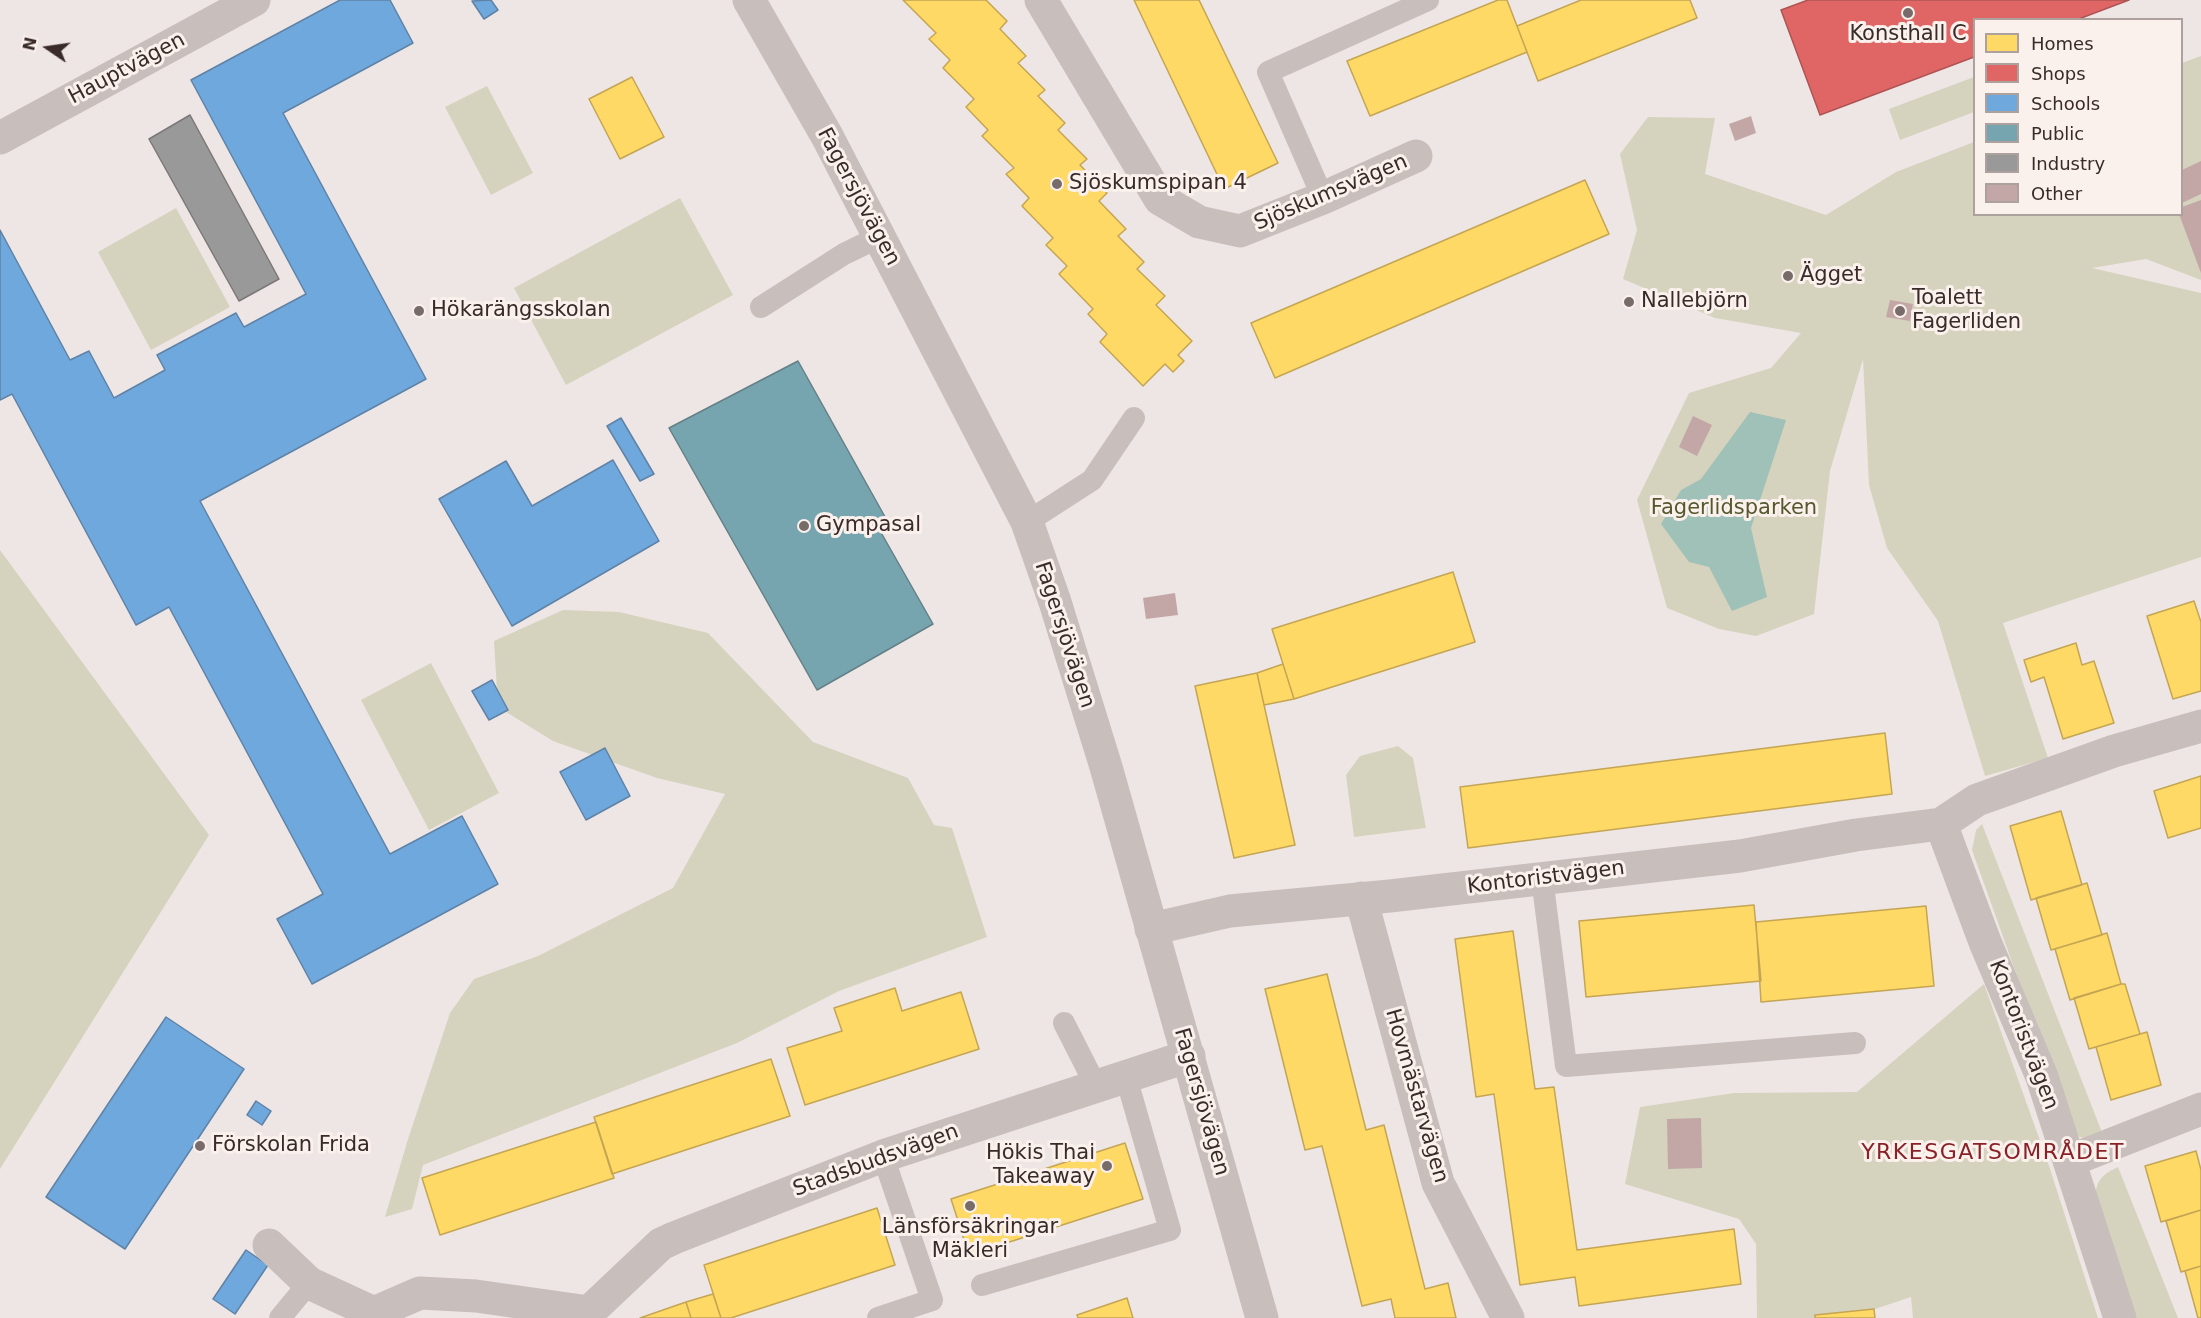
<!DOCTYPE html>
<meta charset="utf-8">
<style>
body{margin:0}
#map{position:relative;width:2201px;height:1318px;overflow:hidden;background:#eee6e4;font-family:"DejaVu Sans",sans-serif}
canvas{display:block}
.legend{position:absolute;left:1973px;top:18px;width:210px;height:198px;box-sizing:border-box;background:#faf0ec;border:2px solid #ada19e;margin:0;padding:8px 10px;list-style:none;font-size:18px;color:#392b2a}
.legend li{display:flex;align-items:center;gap:12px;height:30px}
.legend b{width:30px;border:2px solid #ada19e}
.north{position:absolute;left:18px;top:18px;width:60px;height:60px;-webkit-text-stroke:4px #faf0ec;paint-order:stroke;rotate:283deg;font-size:16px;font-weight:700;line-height:24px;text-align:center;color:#392b2a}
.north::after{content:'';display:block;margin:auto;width:21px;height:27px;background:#392b2a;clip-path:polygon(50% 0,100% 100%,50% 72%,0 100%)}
</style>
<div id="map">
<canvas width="2201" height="1318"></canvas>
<ul class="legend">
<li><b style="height:16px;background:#ffd966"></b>Homes</li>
<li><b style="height:16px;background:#e06666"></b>Shops</li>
<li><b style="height:16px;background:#6fa8dc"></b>Schools</li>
<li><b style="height:16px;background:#76a5af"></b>Public</li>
<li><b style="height:16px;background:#999"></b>Industry</li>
<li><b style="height:16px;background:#c2a7a6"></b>Other</li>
</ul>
<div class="north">N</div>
</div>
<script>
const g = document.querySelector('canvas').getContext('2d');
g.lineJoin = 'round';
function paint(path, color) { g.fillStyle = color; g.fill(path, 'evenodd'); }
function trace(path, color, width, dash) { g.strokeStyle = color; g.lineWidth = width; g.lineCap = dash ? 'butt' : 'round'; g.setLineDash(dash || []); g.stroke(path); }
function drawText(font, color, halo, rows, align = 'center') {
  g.font = font + ' "DejaVu Sans",sans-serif'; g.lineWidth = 6; g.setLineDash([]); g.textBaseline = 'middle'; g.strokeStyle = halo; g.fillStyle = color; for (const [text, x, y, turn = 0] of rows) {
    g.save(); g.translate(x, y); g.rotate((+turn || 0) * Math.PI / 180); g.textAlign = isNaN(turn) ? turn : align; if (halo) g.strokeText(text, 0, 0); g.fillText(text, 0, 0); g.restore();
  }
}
paint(new Path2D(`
 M 2201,56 L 2201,280 L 2146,259 L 2092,268 L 2201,293 L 2201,557 L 2003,623 L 2048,758 L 1985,776 L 1938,621 L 1887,548 L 1869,485 L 1863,359 L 1830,471 L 1814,614 L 1756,636 L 1719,629 L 1667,608 L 1637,500 L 1689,393 L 1771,368 L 1801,333 L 1715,318 L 1623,279 L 1637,230 L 1620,154 L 1648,117 L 1715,118 L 1705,174 L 1826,215 L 1896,172 L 1974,142 L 1974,214 L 2182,214 L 2182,63 Z
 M 1974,77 L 1974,112 L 1900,140 L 1889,109 Z
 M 487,86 L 533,173 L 491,195 L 445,107 Z
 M 680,198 L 733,295 L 566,385 L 514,288 Z
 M 176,208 L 230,307 L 151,350 L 98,252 Z
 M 0,550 L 209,835 L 0,1169 Z
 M 563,610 L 619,612 L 708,633 L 813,742 L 908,778 L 934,825 L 952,828 L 987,937 L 839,991 L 737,1043 L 423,1165 L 412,1209 L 385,1217 L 408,1139 L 450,1013 L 474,979 L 538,956 L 673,888 L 725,794 L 657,778 L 553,741 L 498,707 L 494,641 Z
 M 431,663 L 499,793 L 429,830 L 361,700 Z
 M 1398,746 L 1413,758 L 1426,828 L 1354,837 L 1346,775 L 1360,756 Z
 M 1982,824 L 2103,1135 L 2090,1140 L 2074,1135 L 1972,850 L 1976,830 Z
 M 1984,984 L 2049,1166 L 2098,1318 L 1913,1318 L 1911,1297 L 1848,1318 L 1757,1318 L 1756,1244 L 1739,1219 L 1625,1184 L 1640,1107 L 1734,1093 L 1857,1092 Z
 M 2118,1167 L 2178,1318 L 2136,1318 L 2094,1201 C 2097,1181 2099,1176 2118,1167 Z`), '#d5d3be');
paint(new Path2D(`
 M 1750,412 L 1786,420 L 1751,528 L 1767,597 L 1732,611 L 1709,567 L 1689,562 L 1661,524 L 1681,490 L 1701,479 Z`), '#a0c1b8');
const homes = new Path2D(`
 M 903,0 L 986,0 L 1007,21 L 1000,29 L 1026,56 L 1018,63 L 1045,90 L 1038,96 L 1065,123 L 1058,130 L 1087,159 L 1080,165 L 1107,193 L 1099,201 L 1126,229 L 1118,236 L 1144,262 L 1137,269 L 1165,296 L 1156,305 L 1192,341 L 1178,355 L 1184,361 L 1173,372 L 1165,364 L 1143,386 L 1100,342 L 1107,334 L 1088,314 L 1093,309 L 1059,274 L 1067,266 L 1046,245 L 1053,238 L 1022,206 L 1029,198 L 1006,174 L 1014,168 L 982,136 L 988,130 L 966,107 L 974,99 L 943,68 L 950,60 L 929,39 L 936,33 Z
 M 1134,0 L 1199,0 L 1278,163 L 1224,189 Z
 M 1498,0 L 1507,0 L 1527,52 L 1370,116 L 1347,61 Z
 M 1581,0 L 1690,0 L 1697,18 L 1538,81 L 1517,26 Z
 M 632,77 L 664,137 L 620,159 L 589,99 Z
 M 1585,180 L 1609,234 L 1275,378 L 1251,323 Z
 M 1453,572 L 1475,642 L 1294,699 L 1272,629 Z
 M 2194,601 L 2201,622 L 2201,691 L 2173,699 L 2147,616 Z
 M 2076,643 L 2082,665 L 2094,661 L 2114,723 L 2063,739 L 2044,677 L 2031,682 L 2024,660 Z
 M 1283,664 L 1294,699 L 1264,705 L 1257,673 Z
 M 1257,673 L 1295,845 L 1234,858 L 1195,686 Z
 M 1885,733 L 1892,794 L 1468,848 L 1460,787 Z
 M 2201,776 L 2201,828 L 2168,838 L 2154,791 Z
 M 2061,811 L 2082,885 L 2031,900 L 2010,826 Z
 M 2087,883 L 2102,935 L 2051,950 L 2036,898 Z
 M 1754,905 L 1761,981 L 1586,997 L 1579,921 Z
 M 1926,906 L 1934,986 L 1761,1002 L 1756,922 Z
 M 1513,931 L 1535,1089 L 1554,1087 L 1577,1250 L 1734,1229 L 1741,1284 L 1579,1306 L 1575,1277 L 1520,1285 L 1494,1094 L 1476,1097 L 1455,939 Z
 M 2107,933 L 2121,984 L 2070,1000 L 2055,949 Z
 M 1327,974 L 1366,1130 L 1384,1125 L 1425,1289 L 1448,1283 L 1456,1318 L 1395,1318 L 1391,1299 L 1362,1306 L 1322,1146 L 1305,1150 L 1265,989 Z
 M 2121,984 L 2125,984 L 2140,1034 L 2089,1049 L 2074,998 Z
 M 895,988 L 902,1011 L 961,992 L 979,1049 L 805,1105 L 787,1048 L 842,1031 L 834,1008 Z
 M 2147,1032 L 2161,1085 L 2111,1100 L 2096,1047 Z
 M 771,1059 L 790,1116 L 612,1174 L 594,1117 Z
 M 596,1122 L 614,1178 L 440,1235 L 422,1178 Z
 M 1125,1143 L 1143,1199 L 969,1255 L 951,1199 Z
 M 2196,1151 L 2201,1170 L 2201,1210 L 2161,1222 L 2145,1166 Z
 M 877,1208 L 895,1265 L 731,1318 L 721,1318 L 704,1265 Z
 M 2201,1210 L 2201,1266 L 2181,1272 L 2166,1221 Z
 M 2201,1266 L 2201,1318 L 2198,1318 L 2185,1271 Z
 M 713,1294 L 721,1318 L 691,1318 L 686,1302 Z
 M 1127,1298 L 1133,1318 L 1078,1318 L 1077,1315 Z
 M 686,1302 L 691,1318 L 640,1318 Z
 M 1874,1309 L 1875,1318 L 1815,1318 L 1815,1315 Z`);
paint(homes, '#ffd966');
trace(homes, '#c4a554', 1.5);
const shops = new Path2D(`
 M 1808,0 L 2129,0 L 2076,20 L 1974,20 L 1974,57 L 1820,115 L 1781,10 Z`);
paint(shops, '#e06666');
trace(shops, '#ae5454', 1.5);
const schools = new Path2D(`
 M 340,0 L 390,0 L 413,43 L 283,113 L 426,379 L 200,501 L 390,854 L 462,816 L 498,884 L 312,984 L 277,919 L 323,894 L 169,607 L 136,625 L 12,394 L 0,400 L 0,230 L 70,360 L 89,351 L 114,398 L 165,370 L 157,355 L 236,313 L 244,327 L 306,294 L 191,80 Z
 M 491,0 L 498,10 L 484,19 L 472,1 Z
 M 621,418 L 654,474 L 640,481 L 607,426 Z
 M 613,460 L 659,541 L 512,626 L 439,499 L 506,461 L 532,506 Z
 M 492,680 L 508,710 L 489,720 L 472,691 Z
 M 605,748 L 630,796 L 586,820 L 560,772 Z
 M 166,1017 L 244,1069 L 125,1249 L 46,1197 Z
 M 256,1101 L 271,1111 L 262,1125 L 247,1115 Z
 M 246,1250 L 268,1265 L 235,1314 L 213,1299 Z`);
paint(schools, '#6fa8dc');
trace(schools, '#5f82a7', 1.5);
const public = new Path2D(`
 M 798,361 L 889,524 L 879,529 L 933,624 L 817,690 L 669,428 Z`);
paint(public, '#76a5af');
trace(public, '#648087', 1.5);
const industry = new Path2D(`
 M 190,115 L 279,279 L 239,301 L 149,139 Z`);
paint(industry, '#999');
trace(industry, '#7c7878', 1.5);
paint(new Path2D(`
 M 1751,116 L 1756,133 L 1735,141 L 1729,124 Z
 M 2201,161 L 2201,194 L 2182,203 L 2182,170 Z
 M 2201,200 L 2201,273 L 2179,214 L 2182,214 L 2182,207 Z
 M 1890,300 L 1913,304 L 1910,321 L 1886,317 Z
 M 1693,416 L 1712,425 L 1697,456 L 1679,447 Z
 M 1175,593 L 1178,615 L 1146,619 L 1143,598 Z
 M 1701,1118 L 1702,1168 L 1668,1169 L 1667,1119 Z`), '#c2a7a6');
trace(new Path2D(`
 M 1323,198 L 1268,72 L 1428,0
 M 761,307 L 844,254 L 879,237
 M 1027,522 L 1092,480 L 1134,418
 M 1542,878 L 1566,1066 L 1855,1043
 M 1064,1023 L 1096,1086
 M 982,1285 L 1170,1230 L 1126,1077
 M 280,1318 L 309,1283
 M 878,1318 L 932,1300 L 883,1156`), '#c8bfbd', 22);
trace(new Path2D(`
 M 269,1245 L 309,1283 L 374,1313`), '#c8bfbd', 33);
trace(new Path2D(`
 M 1041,0 L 1160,199 L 1199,222 L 1240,231 L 1323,198 L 1416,156
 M 0,138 L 254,0
 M 1361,898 L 1438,1183 L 1508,1318
 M 1151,929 L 1230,911 L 1390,896 L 1740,856 L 1856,835 L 1941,824
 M 2069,1161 L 2201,1109
 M 372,1318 L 374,1313 L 420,1293 L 476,1296 L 589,1312 L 661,1244 L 674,1238 L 883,1156 L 1189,1056
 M 2120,1318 L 2042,1077 L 1985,942 L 1941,824 L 1977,800 L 2114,751 L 2201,726`), '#c8bfbd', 33);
trace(new Path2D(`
 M 749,0 L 827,136 L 1027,522 L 1055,602 L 1106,767 L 1262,1318`), '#c8bfbd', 33);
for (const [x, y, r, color] of [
 [1908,13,6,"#786c6b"],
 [1057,184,6,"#786c6b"],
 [1788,276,6,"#786c6b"],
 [1629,302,6,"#786c6b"],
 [419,311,6,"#786c6b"],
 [1900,311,6,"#786c6b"],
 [804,526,6,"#786c6b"],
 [200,1146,6,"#786c6b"],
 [1107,1166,6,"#786c6b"],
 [970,1206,6,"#786c6b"]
]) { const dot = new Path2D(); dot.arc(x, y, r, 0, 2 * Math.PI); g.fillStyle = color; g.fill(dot); trace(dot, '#faf0ec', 2); }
drawText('21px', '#392b2a', '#faf0ec', [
 ["Konsthall C",1908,35,"center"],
 ["Sjöskumspipan 4",1069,184],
 ["Ägget",1800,276],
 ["Toalett",1912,299],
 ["Fagerliden",1912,323],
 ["Nallebjörn",1641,302],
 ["Hökarängsskolan",431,311],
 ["Gympasal",816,526],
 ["Förskolan Frida",212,1146],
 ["Hökis Thai",1095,1154,"right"],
 ["Takeaway",1095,1178,"right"],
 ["Länsförsäkringar",970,1228,"center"],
 ["Mäkleri",970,1252,"center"]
], 'left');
drawText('21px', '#392b2a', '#faf0ec', [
 ["Hauptvägen",127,69,-28],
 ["Sjöskumsvägen",1331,193,-23],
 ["Fagersjövägen",858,197,62],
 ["Fagersjövägen",1064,635,72],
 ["Kontoristvägen",1546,878,-7],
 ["Kontoristvägen",2023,1035,69],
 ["Hovmästarvägen",1416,1096,74],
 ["Fagersjövägen",1201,1102,74],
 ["Stadsbudsvägen",876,1161,-20]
]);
drawText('21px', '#54582d', '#faf0ec', [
 ["Fagerlidsparken",1734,509]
]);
g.letterSpacing = '1.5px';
drawText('22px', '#892226', '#faf0ec', [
 ["YRKESGATSOMRÅDET",1993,1153]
]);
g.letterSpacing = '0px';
</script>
